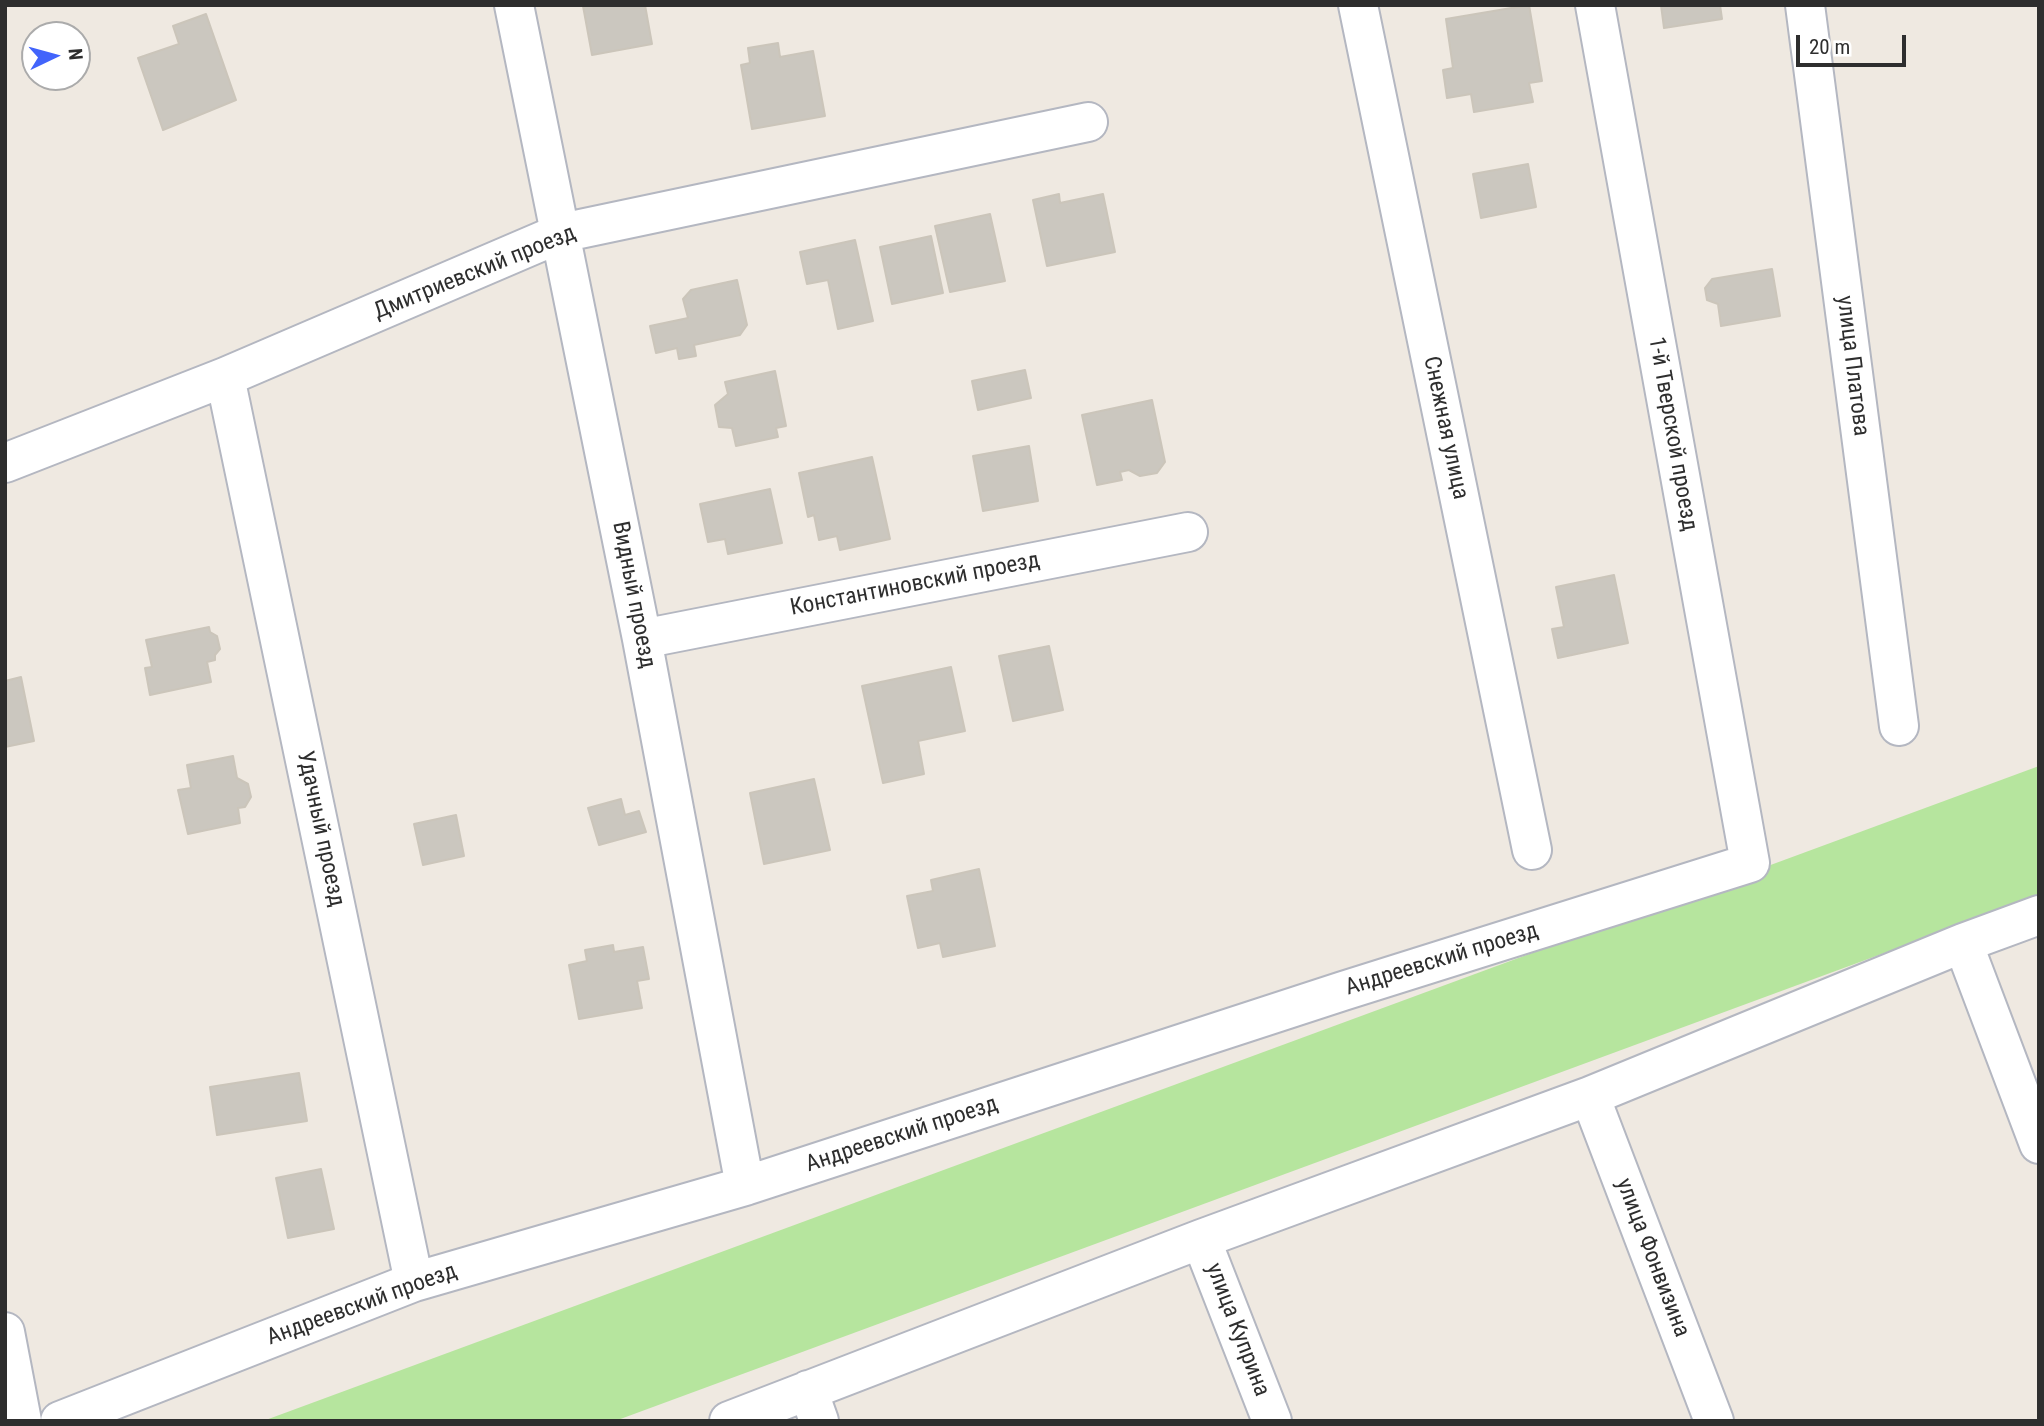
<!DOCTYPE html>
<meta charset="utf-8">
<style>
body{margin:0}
#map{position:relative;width:2044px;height:1426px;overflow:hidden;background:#efe9e1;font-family:"Roboto Condensed",sans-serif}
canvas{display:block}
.frame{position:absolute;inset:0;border:7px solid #2e2e2e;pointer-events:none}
.north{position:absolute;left:21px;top:21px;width:70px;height:70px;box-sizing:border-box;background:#fff;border:2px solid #ababab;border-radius:50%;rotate:85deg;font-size:19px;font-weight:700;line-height:28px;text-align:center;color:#2e2e2e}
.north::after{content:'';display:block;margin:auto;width:24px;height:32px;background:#4264fb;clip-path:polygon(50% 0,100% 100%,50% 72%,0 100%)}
.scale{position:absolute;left:1796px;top:35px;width:110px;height:32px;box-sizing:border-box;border:4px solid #2e2e2e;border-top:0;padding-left:9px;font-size:21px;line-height:24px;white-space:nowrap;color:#2e2e2e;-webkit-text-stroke:5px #fff;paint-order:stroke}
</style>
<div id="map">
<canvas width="2044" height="1426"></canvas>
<div class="frame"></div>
<div class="north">N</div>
<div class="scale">20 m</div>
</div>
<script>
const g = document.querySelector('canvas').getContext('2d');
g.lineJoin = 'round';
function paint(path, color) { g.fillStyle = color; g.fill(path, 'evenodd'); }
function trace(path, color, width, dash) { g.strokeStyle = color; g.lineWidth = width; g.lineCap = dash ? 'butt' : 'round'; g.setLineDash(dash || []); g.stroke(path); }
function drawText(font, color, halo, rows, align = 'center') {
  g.font = font + ' "Roboto Condensed",sans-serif'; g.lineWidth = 7; g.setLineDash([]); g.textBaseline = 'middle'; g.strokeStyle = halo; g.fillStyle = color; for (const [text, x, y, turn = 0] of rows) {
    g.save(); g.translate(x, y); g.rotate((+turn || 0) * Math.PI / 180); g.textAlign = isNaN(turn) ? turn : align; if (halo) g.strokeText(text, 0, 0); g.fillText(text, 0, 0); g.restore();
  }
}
paint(new Path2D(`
 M 2039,766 L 2039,896 L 615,1421 L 263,1421 Z`), '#b6e59e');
const building = new Path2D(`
 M 588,5 L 645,5 L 652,44 L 592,55 L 583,6 Z
 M 1529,5 L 1542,81 L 1529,83 L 1533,102 L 1474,112 L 1471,94 L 1447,98 L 1443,70 L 1453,68 L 1446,19 Z
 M 1661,5 L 1720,5 L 1722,19 L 1664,28 Z
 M 206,14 L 236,100 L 163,130 L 138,58 L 179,44 L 173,26 Z
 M 778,43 L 780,57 L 813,51 L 825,116 L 752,129 L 741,65 L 750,63 L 748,48 Z
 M 1528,164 L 1536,207 L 1481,218 L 1473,174 Z
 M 1059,194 L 1060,203 L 1103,194 L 1115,252 L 1047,266 L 1033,200 Z
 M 990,214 L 1005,281 L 950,292 L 935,226 Z
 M 931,236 L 943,293 L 892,304 L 880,247 Z
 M 855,240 L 873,321 L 838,329 L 828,280 L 807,284 L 800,252 Z
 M 1772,269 L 1780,316 L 1721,326 L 1718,304 L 1707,300 L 1705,288 L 1712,279 Z
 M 737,280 L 747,325 L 740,335 L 694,345 L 696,356 L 679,359 L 677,348 L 656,353 L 650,326 L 688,318 L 683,299 L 691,290 Z
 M 1025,370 L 1031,398 L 978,410 L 972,381 Z
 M 775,371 L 786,426 L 776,428 L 778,437 L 736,446 L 732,428 L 719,427 L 715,405 L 728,394 L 725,382 Z
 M 1152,400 L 1165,462 L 1157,473 L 1140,476 L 1129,470 L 1120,472 L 1122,480 L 1097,485 L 1082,415 Z
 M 1029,446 L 1038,501 L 983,511 L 973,456 Z
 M 872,457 L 890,539 L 840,550 L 837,536 L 819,540 L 814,515 L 808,517 L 799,473 Z
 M 770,489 L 782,543 L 728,554 L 725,539 L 708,542 L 700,504 Z
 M 1614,575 L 1628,643 L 1558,658 L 1552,629 L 1564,627 L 1556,587 Z
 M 209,627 L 210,632 L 217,636 L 220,649 L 215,655 L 215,660 L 207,662 L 211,682 L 150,695 L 145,668 L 152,667 L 146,640 Z
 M 1049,646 L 1063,710 L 1013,721 L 999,656 Z
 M 951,667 L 965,731 L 918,741 L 924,774 L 883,783 L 862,686 Z
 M 21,677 L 34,741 L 5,747 L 5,681 Z
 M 233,756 L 237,778 L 248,784 L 251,797 L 245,807 L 238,808 L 240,823 L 188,834 L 178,790 L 191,788 L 187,765 Z
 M 814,779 L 830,850 L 764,864 L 750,793 Z
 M 621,799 L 625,815 L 639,811 L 646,832 L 599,845 L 588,808 Z
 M 456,815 L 464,856 L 423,865 L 414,824 Z
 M 979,869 L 995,946 L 943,957 L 940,943 L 918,948 L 907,896 L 933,891 L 931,880 Z
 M 613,945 L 614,952 L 643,947 L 649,979 L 637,981 L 642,1008 L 579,1019 L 569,965 L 587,961 L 585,950 Z
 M 299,1073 L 307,1121 L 217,1135 L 210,1087 Z
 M 321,1169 L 334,1229 L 288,1238 L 276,1178 Z`);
paint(building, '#cbc7bf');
trace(building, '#cbc5ba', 2);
const street = new Path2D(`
 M 514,5 L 642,639 L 745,1186
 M 1358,5 L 1532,850
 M 1805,5 L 1899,726
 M 225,377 L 414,1282
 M 5,463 L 225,377 L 561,233 L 1088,122
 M 642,639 L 1188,532
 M 1963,943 L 2039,1144
 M 1590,1096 L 1714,1421
 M 1201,1239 L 1272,1421
 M 5,1332 L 22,1421
 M 808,1390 L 819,1421
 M 60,1421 L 414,1282 L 745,1186 L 1343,991 L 1750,863 L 1595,5
 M 729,1421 L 1201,1239 L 1590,1096 L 1963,943 L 2039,915`);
trace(street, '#b4b7c1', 42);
trace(street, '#fff', 38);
drawText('23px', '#2e2e2e', '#fff', [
 ["Дмитриевский проезд",475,273,-22],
 ["улица Платова",1852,366,83],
 ["Снежная улица",1445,428,78],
 ["1-й Тверской проезд",1672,434,80],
 ["Константиновский проезд",915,585,-11],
 ["Видный проезд",633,595,79],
 ["Удачный проезд",320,829,78],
 ["Андреевский проезд",1442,960,-17],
 ["Андреевский проезд",902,1135,-18],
 ["улица Фонвизина",1652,1258,69],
 ["Андреевский проезд",362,1305,-20],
 ["улица Куприна",1237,1330,69]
]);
</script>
